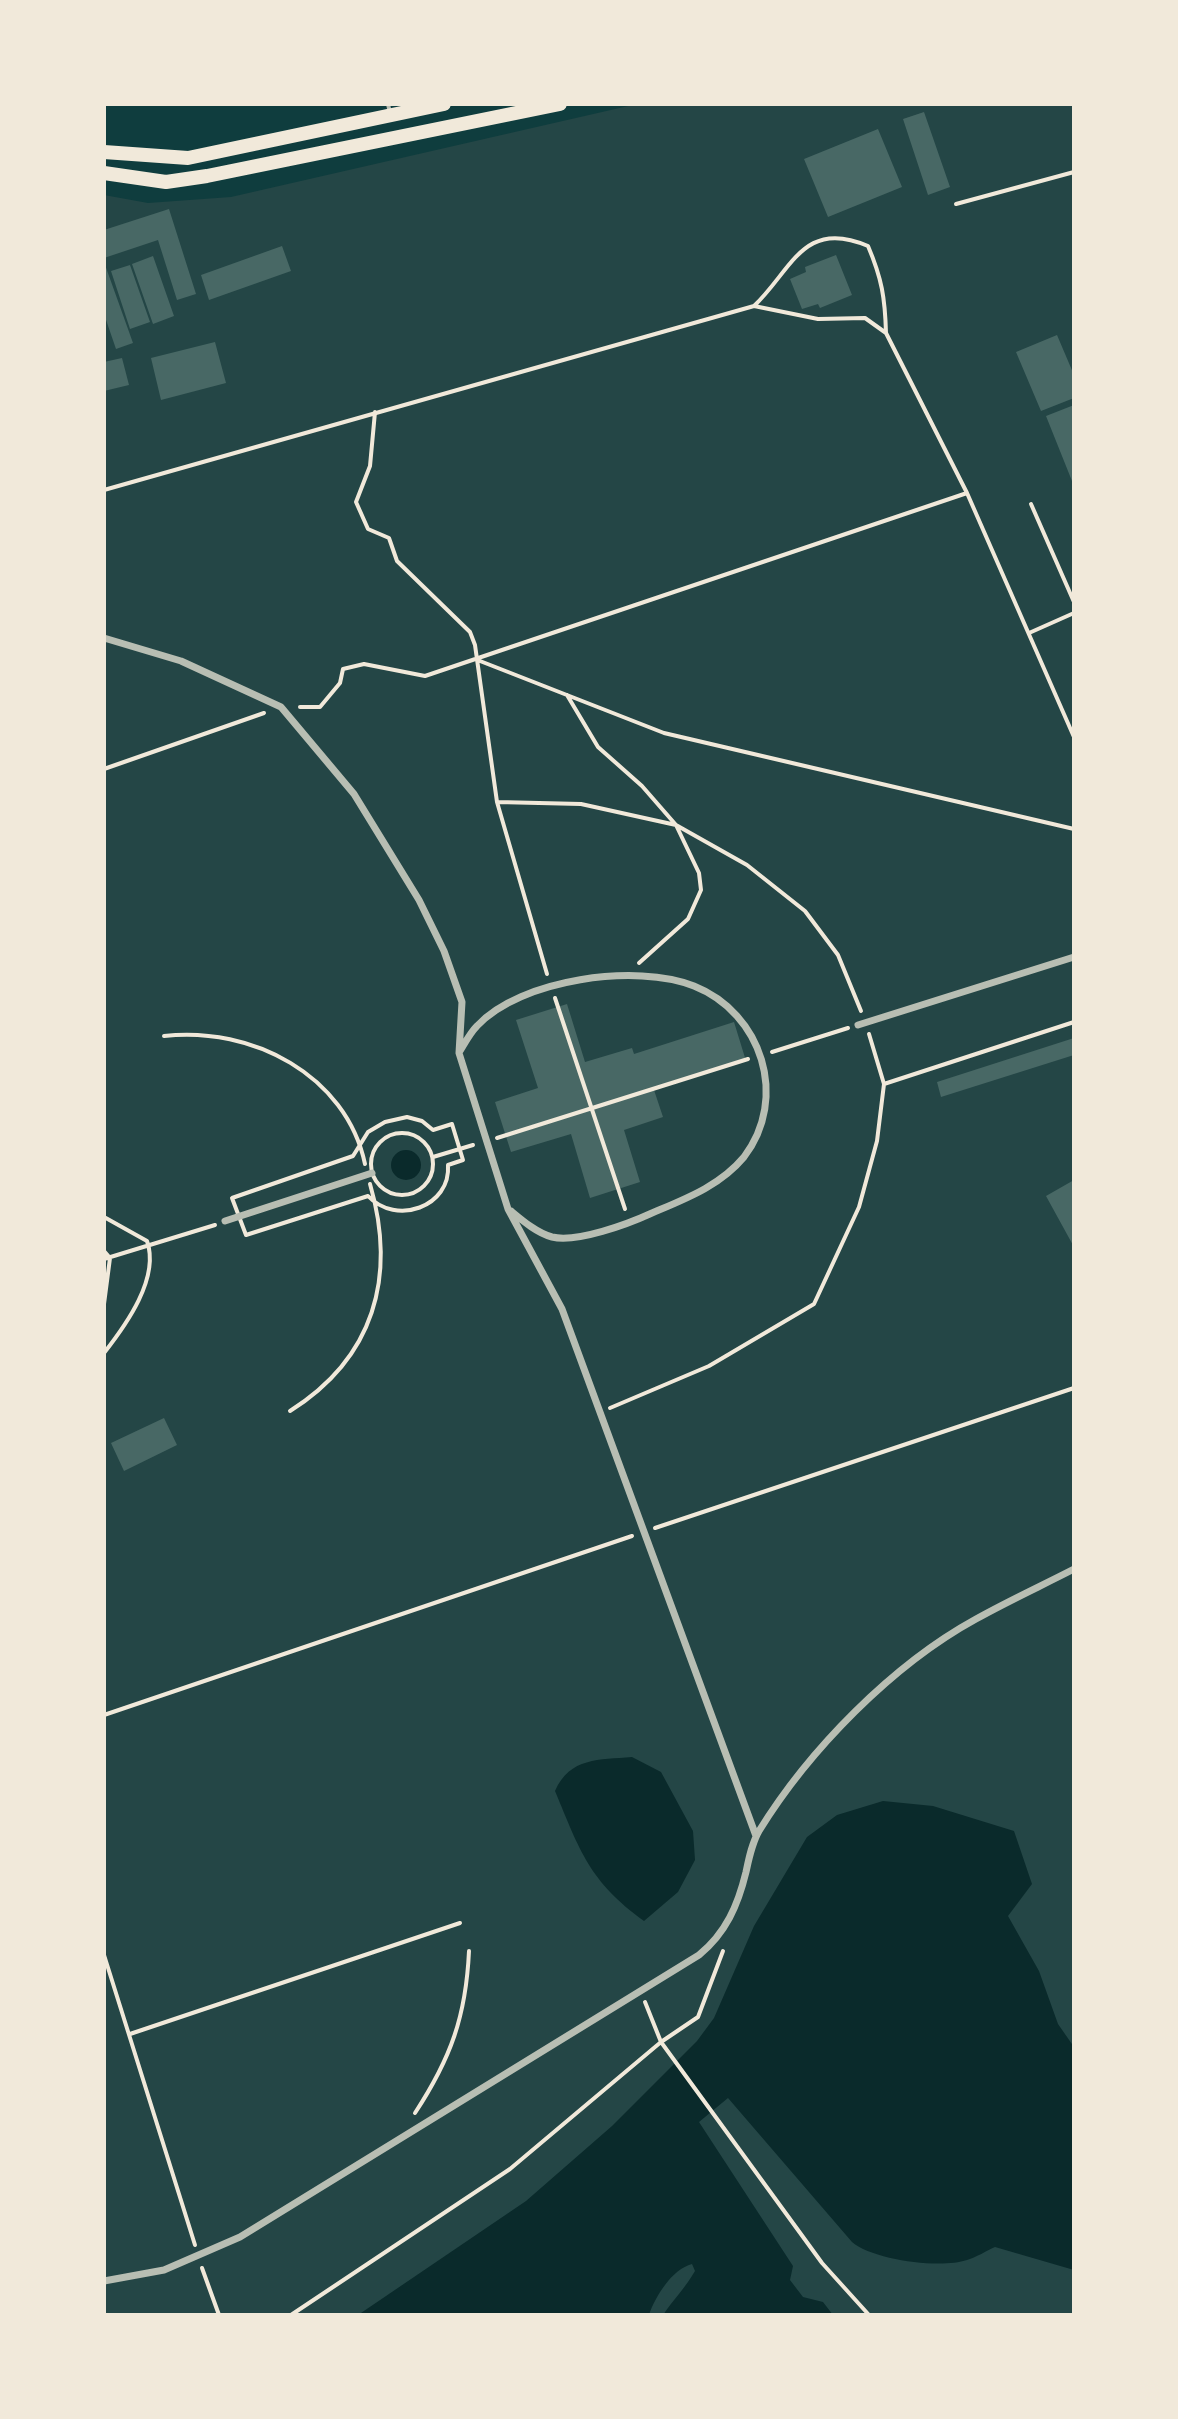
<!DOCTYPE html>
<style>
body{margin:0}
#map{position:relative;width:1178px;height:2419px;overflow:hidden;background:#0f3d3e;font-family:Lora,serif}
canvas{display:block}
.frame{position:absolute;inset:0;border:106px solid #f1e9da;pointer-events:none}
</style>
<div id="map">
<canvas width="1178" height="2419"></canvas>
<div class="frame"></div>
</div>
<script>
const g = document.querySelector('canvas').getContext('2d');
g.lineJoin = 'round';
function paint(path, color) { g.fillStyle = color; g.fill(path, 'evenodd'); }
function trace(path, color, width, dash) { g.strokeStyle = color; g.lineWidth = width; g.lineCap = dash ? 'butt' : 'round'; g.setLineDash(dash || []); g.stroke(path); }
paint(new Path2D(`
 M 637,104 L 1074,104 L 1074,2315 L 104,2315 L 104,195 L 148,203 L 231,197 Z`), '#244646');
paint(new Path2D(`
 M391 1165a15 15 0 1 1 30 0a15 15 0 1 1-30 0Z
 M 632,1757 L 661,1772 L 693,1831 L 695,1860 L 678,1892 L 644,1921 C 589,1881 580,1851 555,1791 C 570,1757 599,1760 632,1757 Z
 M 883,1801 L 933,1806 L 1014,1831 L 1032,1884 L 1008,1916 L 1039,1971 L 1058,2024 L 1074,2047 L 1074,2270 L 995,2247 C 986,2251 977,2257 967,2260 C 940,2269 873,2260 852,2242 L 728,2098 L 699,2122 L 793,2266 L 790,2280 L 803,2297 L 823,2302 L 833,2315 L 663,2315 C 673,2300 686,2287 695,2271 L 692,2264 C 672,2269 655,2297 649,2315 L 358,2315 L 526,2201 L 612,2126 L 697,2041 L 714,2018 L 754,1926 L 807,1837 L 837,1815 Z`), '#0a2a2b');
paint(new Path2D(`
 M 924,112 L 950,187 L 928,195 L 903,119 Z
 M 878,129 L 902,187 L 828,217 L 804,159 Z
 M 169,209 L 196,294 L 177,300 L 158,240 L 104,258 L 104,230 Z
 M 282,246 L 291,271 L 209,300 L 201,275 Z
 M 836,255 L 852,295 L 820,308 L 818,304 L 802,309 L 790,279 L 806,272 L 805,267 Z
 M 153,256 L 174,316 L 153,324 L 132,264 Z
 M 104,262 L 133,343 L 116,349 L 104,314 Z
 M 130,265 L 150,322 L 130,329 L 111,271 Z
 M 1057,335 L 1074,375 L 1074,398 L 1041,411 L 1016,352 Z
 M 215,342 L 226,383 L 161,400 L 151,358 Z
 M 122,358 L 129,385 L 104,391 L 104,362 Z
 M 1074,405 L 1074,486 L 1046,416 Z
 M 567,1004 L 585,1062 L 632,1048 L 634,1054 L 734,1022 L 746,1061 L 654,1090 L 663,1117 L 624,1130 L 640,1182 L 590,1198 L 571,1134 L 511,1152 L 495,1102 L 538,1088 L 516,1020 Z
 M 1074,1038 L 1074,1055 L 941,1097 L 937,1082 Z
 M 1074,1180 L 1074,1247 L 1046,1196 Z
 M 164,1418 L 177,1445 L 124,1471 L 111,1443 Z`), '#486865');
trace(new Path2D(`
 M 956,204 L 1074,172
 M 754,306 C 792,270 803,218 868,246 C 882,279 885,298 886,333
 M 375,412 L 370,466 L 356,502 L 368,529 L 389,538 L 397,561 L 470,632 L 475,645 L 497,802 L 547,974
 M 104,490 L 754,306 L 818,319 L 865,318 L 886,333 L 967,493 L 1074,737
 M 1031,504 L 1074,602
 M 1029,633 L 1074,613
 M 480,661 L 664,733 L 1074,829
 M 567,695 L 598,747 L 642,786 L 676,825 L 699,873 L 701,890 L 688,919 L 639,963
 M 300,707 L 320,707 L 340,683 L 343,669 L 364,664 L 425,676 L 967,493
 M 104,769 L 264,713
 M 497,802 L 581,804 L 676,825 L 747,865 L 805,911 L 838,955 L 861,1011
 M 555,998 L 625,1209
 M 164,1036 C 252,1026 346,1075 365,1164
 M 772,1052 L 848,1028
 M 884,1084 L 1074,1022
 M 407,1117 L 422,1121 L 433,1130 L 452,1124 L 463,1160 L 448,1165 C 451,1207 396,1226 368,1196 L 246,1235 L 232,1198 L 353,1156 L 368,1132 L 385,1122 Z
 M371 1164a31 31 0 1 1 62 0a31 31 0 1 1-62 0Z
 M 497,1138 L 748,1059
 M 433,1157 L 473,1145
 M 104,1217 L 147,1241 C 160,1278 126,1325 104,1353
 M 104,1251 L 110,1258 L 104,1304
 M 104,1259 L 215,1225
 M 610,1408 L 709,1366 L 814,1304 L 859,1207 L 877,1141 L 884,1084 L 869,1034
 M 290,1411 C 374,1358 397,1277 370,1184
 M 655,1528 L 1074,1388
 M 104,1715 L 632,1536
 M 104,1955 L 195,2245
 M 645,2002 L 661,2042 L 822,2263 L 869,2315
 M 130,2034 L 460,1923
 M 415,2113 C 451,2058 466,2016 469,1951
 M 202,2268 L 219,2315
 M 291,2315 L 510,2169 L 661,2042 L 698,2017 L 723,1951`), '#f1e9da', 4);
trace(new Path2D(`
 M 388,104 L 390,113`), '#b8beb3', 4);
trace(new Path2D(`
 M 104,638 L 181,661 L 281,707 L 354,794 L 419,900 L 444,951 L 462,1002 L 459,1053 L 508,1209 L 562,1309 L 756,1836
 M 858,1025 L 1074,957
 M 460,1051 C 465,1043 470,1033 477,1026 C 520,979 637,963 694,986 C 762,1013 789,1098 744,1157 C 720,1186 685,1199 652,1213 C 628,1224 577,1243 552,1237 C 537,1233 523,1221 511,1211
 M 225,1221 L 372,1173
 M 104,2281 L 164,2270 L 240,2237 L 699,1955 C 726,1933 738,1905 746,1872 C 749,1858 752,1843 759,1831 C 809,1750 892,1665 976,1619 C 1008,1601 1041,1586 1074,1569`), '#b8beb3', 7);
trace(new Path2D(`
 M 104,152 L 188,158 L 444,104
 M 104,173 L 166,182 L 207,176 L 560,104`), '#f1e9da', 14);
</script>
